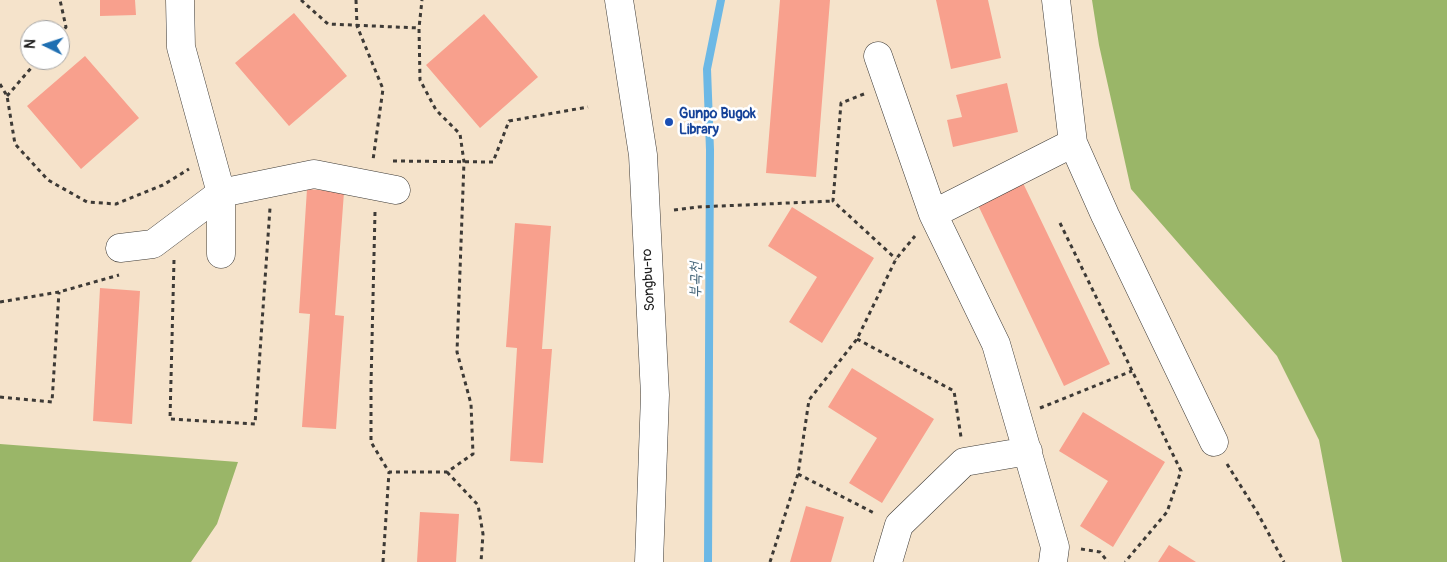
<!DOCTYPE html>
<meta charset="utf-8">
<style>
body{margin:0}
#map{position:relative;width:1447px;height:562px;overflow:hidden;background:#f5e3cb;font-family:Pangolin,sans-serif}
canvas{display:block}
.north{position:absolute;left:20px;top:20px;width:50px;height:50px;box-sizing:border-box;background:#fff;border:1px solid #a4a4a4;border-radius:50%;rotate:274deg;font-size:14px;font-weight:700;line-height:20px;text-align:center;color:#1c1c1c}
.north::after{content:'';display:block;margin:auto;width:18px;height:22px;background:#1f6fb2;clip-path:polygon(50% 0,100% 100%,50% 72%,0 100%)}
</style>
<div id="map">
<canvas width="1447" height="562"></canvas>
<div class="north">N</div>
</div>
<script>
const g = document.querySelector('canvas').getContext('2d');
g.lineJoin = 'round';
function paint(path, color) { g.fillStyle = color; g.fill(path, 'evenodd'); }
function trace(path, color, width, dash) { g.strokeStyle = color; g.lineWidth = width; g.lineCap = dash ? 'butt' : 'round'; g.setLineDash(dash || []); g.stroke(path); }
function drawText(font, color, halo, rows, align = 'center') {
  g.font = font + ' Pangolin,"Poor Story",sans-serif'; g.lineWidth = 5; g.setLineDash([]); g.textBaseline = 'middle'; g.strokeStyle = halo; g.fillStyle = color; for (const [text, x, y, turn = 0] of rows) {
    g.save(); g.translate(x, y); g.rotate((+turn || 0) * Math.PI / 180); g.textAlign = isNaN(turn) ? turn : align; if (halo) g.strokeText(text, 0, 0); g.fillText(text, 0, 0); g.restore();
  }
}
paint(new Path2D(`
 M 1092,0 L 1447,0 L 1447,562 L 1342,562 L 1319,440 L 1277,356 L 1131,189 L 1099,45 Z
 M 0,444 L 238,462 L 217,524 L 191,562 L 0,562 Z`), '#9ab668');
trace(new Path2D(`
 M 708,562 L 710,150 L 707,69 L 721,0`), '#6cb8e5', 8);
paint(new Path2D(`
 M 100,0 L 135,0 L 136,15 L 100,16 Z
 M 780,0 L 830,0 L 816,177 L 766,173 Z
 M 936,0 L 988,0 L 1001,58 L 951,69 Z
 M 294,13 L 347,76 L 289,126 L 235,63 Z
 M 484,14 L 538,77 L 480,128 L 426,65 Z
 M 85,56 L 139,118 L 81,169 L 27,106 Z
 M 1007,83 L 1018,132 L 953,147 L 947,120 L 962,117 L 956,95 Z
 M 1023,183 L 1110,364 L 1064,386 L 978,205 Z
 M 307,189 L 344,192 L 335,315 L 344,316 L 336,429 L 302,427 L 310,314 L 299,313 Z
 M 792,207 L 874,258 L 822,343 L 789,322 L 817,277 L 768,246 Z
 M 515,223 L 551,226 L 542,349 L 552,349 L 543,463 L 510,461 L 517,348 L 506,347 Z
 M 100,288 L 140,291 L 132,424 L 93,421 Z
 M 852,368 L 934,419 L 882,503 L 849,483 L 877,438 L 828,407 Z
 M 1083,412 L 1165,462 L 1113,547 L 1080,526 L 1108,481 L 1059,451 Z
 M 806,506 L 844,517 L 831,562 L 790,562 Z
 M 420,512 L 459,514 L 456,562 L 417,562 Z
 M 1169,545 L 1196,562 L 1158,562 Z`), '#f8a08d');
const minor = new Path2D(`
 M 180,0 L 181,47 L 221,193 L 221,254
 M 619,0 L 643,155 L 655,395 L 649,562
 M 1056,0 L 1073,143 L 1105,215 L 1214,442
 M 878,56 L 933,214 L 1073,143
 M 933,214 L 996,344 L 1055,547 L 1053,562
 M 120,248 L 153,244 L 221,193 L 314,174 L 396,190
 M 888,562 L 899,525 L 964,462 L 1028,451`);
trace(minor, '#3d3a36', 29);
trace(new Path2D(`
 M 301,0 L 328,24 L 419,28
 M 356,0 L 357,26 L 383,89 L 373,160
 M 60,35 L 66,27 L 60,0
 M 0,84 L 7,96 L 15,144 L 48,180 L 87,202 L 116,204 L 163,185 L 189,169
 M 864,94 L 841,103 L 833,201 L 896,259
 M 7,96 L 38,60
 M 393,161 L 493,162 L 509,121 L 588,107
 M 674,210 L 698,207 L 833,201
 M 375,212 L 371,384 L 371,442 L 389,472 L 447,472 L 473,454 L 471,404 L 457,352 L 464,162 L 460,134 L 436,110 L 420,80 L 419,28 L 422,0
 M 1060,223 L 1181,471 L 1167,512 L 1125,562
 M 174,260 L 170,419 L 255,424 L 270,208
 M 0,302 L 59,292 L 119,275
 M 857,339 L 954,391 L 961,437
 M 0,397 L 52,402 L 59,292
 M 1040,408 L 1132,371
 M 1227,464 L 1257,512 L 1284,562
 M 447,472 L 478,505 L 483,534 L 481,562
 M 798,474 L 876,514
 M 1081,549 L 1100,552 L 1108,562
 M 383,562 L 389,472
 M 770,562 L 798,474 L 809,400 L 857,339 L 896,259 L 915,236`), '#3d3a36', 3, [4, 4]);
trace(minor, '#fff', 28);
for (const [x, y, r, color] of [
 [669,122,5,"#1a4fb4"]
]) { const dot = new Path2D(); dot.arc(x, y, r, 0, 2 * Math.PI); g.fillStyle = color; g.fill(dot); trace(dot, '#fff', 2); }
drawText('bold 14px', '#164399', '#fff', [
 ["Gunpo Bugok",679,114],
 ["Library",679,130]
], 'left');
drawText('14px', '#1c1c1c', '#fff', [
 ["Songbu-ro",649,280,-93]
]);
drawText('italic 15px', '#406276', '#fff', [
 ["부곡천",696,280,-90]
]);
</script>
